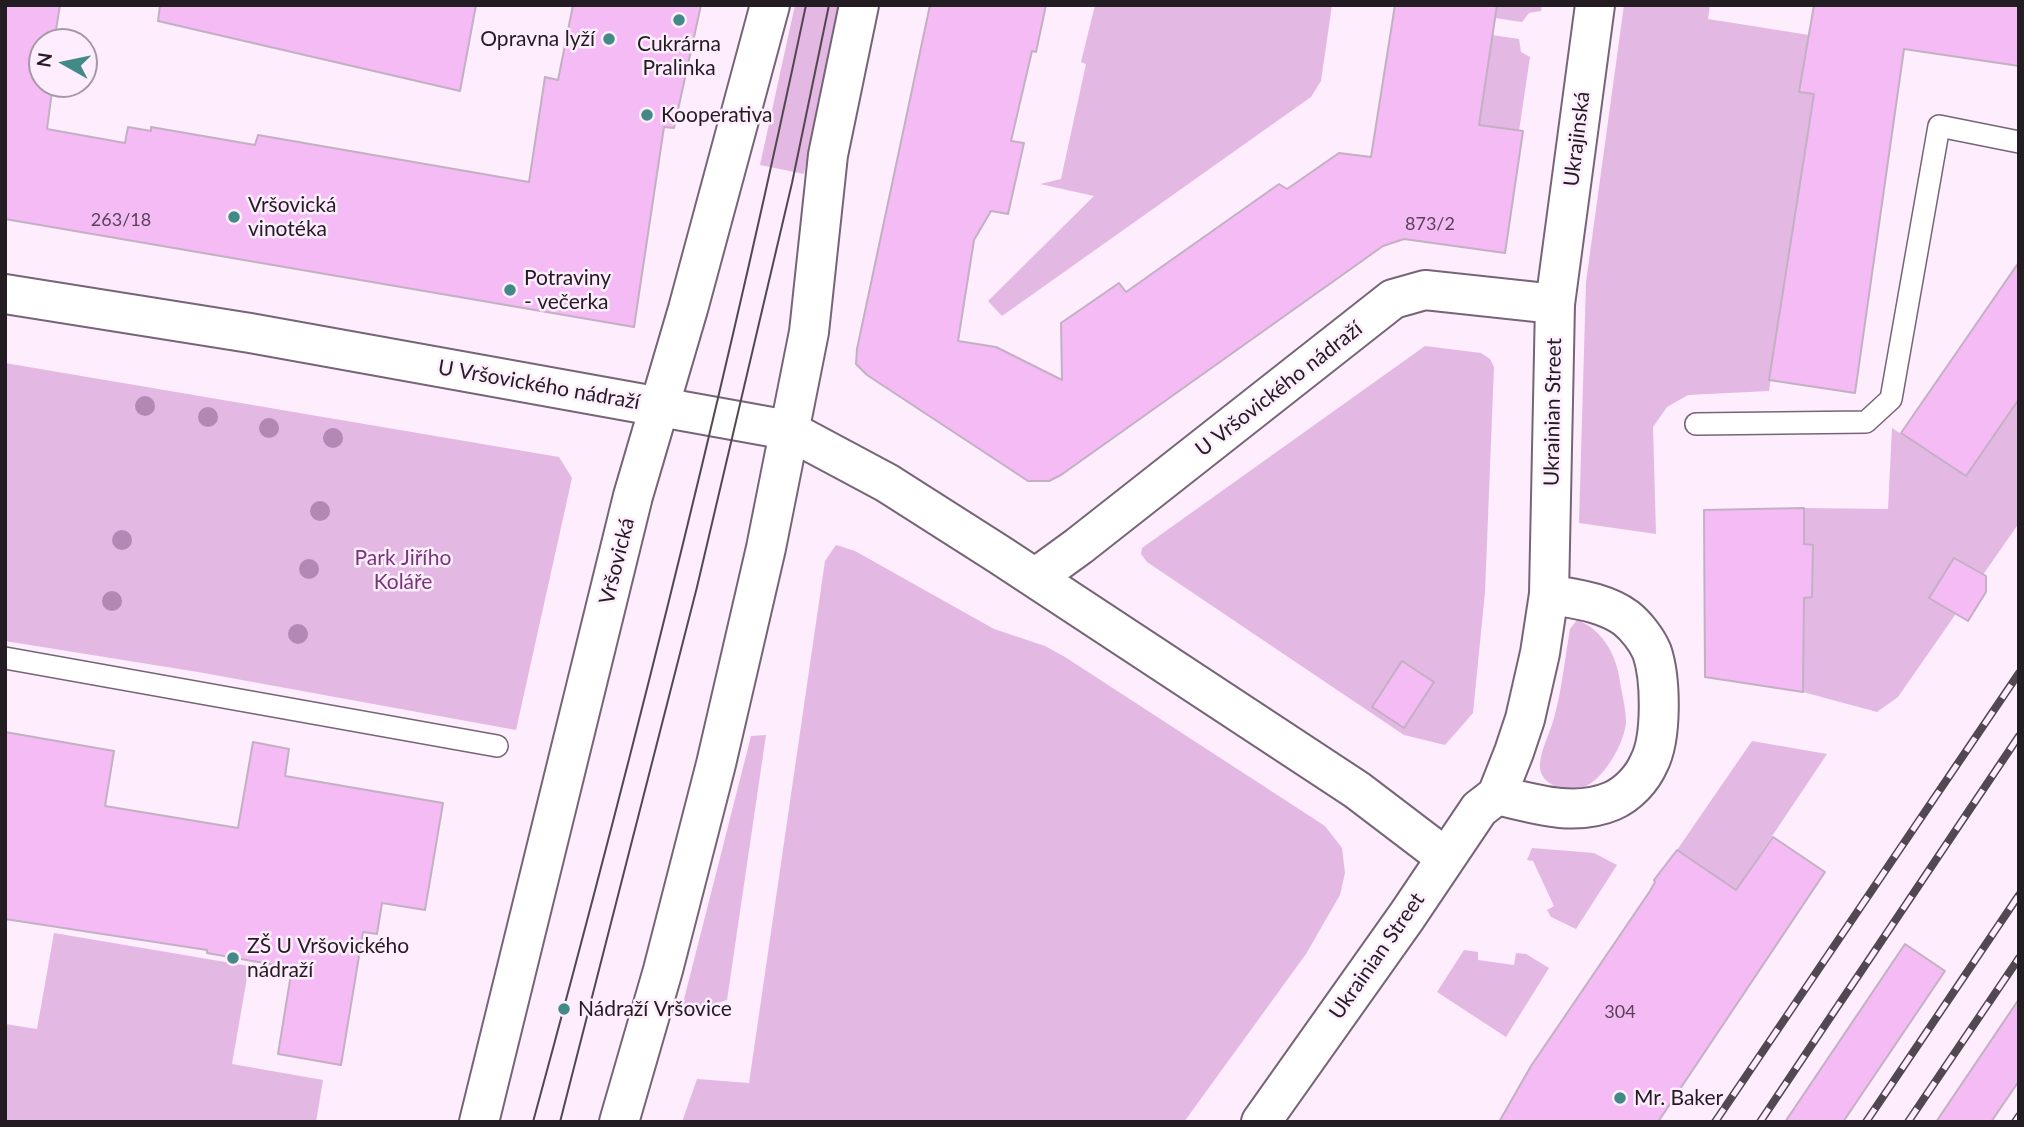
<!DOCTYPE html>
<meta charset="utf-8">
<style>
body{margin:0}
#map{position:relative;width:2024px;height:1127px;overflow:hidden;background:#fdedfd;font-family:Lato,sans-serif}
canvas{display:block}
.frame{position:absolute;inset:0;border:7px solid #231c23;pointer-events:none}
.north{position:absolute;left:28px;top:28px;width:70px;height:70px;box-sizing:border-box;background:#fdedfd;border:2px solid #a699a6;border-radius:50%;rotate:279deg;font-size:19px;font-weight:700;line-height:28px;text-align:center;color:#231c23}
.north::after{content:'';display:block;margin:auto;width:24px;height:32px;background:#428a88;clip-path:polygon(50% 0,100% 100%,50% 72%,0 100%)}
</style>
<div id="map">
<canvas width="2024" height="1127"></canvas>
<div class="frame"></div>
<div class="north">N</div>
</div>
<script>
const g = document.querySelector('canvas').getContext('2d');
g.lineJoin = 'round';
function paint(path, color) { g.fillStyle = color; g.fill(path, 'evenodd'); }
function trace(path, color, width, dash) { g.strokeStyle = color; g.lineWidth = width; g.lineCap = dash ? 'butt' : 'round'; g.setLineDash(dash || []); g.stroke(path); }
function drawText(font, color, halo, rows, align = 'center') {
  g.font = font + ' Lato,sans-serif'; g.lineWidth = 5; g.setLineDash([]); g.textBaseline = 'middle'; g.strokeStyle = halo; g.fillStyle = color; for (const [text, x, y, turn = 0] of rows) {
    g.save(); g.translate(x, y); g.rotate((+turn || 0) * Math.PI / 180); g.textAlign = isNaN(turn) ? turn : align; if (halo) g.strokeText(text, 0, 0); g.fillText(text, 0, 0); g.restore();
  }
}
paint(new Path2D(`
 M 795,5 L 841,5 L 804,174 L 760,165 Z
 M 1095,5 L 1332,5 L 1321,81 L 1311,97 L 1002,316 L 988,301 L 1094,196 L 1040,184 L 1061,179 L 1086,64 L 1081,62 Z
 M 1497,5 L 1542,5 L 1541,11 L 1529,13 L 1522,22 L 1495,18 Z
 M 1624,5 L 1710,5 L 1708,19 L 1809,35 L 1799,92 L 1814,94 L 1769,391 L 1688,395 L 1667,407 L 1653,427 L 1656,534 L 1579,523 L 1586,282 Z
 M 1492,35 L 1519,39 L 1521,52 L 1530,57 L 1519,131 L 1479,125 Z
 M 1425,346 L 1481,353 L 1490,359 L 1494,367 L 1485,592 L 1473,713 L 1445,745 L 1404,735 L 1147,562 L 1141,554 L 1142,548 ZM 1403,661 L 1434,682 L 1404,728 L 1373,706 Z
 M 5,363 L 559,457 L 572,478 L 516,730 L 198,672 L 5,641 Z
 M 2019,399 L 2019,523 L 1898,697 L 1877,712 L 1803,692 L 1804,598 L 1812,596 L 1813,546 L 1804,544 L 1804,508 L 1888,509 L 1892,428 L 1966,476 Z
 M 836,545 L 855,551 L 994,629 L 1045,646 L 1065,657 L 1325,826 L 1342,848 L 1345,873 L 1340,895 L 1306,954 L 1184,1122 L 682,1122 L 697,1079 L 749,1083 L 825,561 Z
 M 1577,620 C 1600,628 1615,652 1619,676 C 1621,690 1626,708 1626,723 C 1624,744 1603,780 1584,787 C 1567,794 1538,785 1540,764 C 1541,749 1550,733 1554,718 C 1562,689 1565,658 1570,629 Z
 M 766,735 L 727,1000 L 680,1015 L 751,736 Z
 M 1752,741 L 1827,754 L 1736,890 L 1677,850 Z
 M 1532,848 L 1594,853 L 1617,865 L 1576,929 L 1551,917 L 1547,910 L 1554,906 L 1533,861 L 1527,860 Z
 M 54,933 L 249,966 L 232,1064 L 323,1080 L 316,1122 L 5,1122 L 5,1024 L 37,1029 Z
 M 1464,950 L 1478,952 L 1478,960 L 1514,965 L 1516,953 L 1526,954 L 1549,968 L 1506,1037 L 1437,992 Z`), '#e3b9e3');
const building = new Path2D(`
 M 5,5 L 60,5 L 54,42 L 42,42 L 42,84 L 48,84 L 47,90 L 52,91 L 47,129 L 125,143 L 128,127 L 151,131 L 151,127 L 255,145 L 258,135 L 529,182 L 545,77 L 558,80 L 573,5 L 701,5 L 674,128 L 664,127 L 634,327 L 5,219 Z
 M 160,5 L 476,5 L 460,91 L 158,21 Z
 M 930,5 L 1046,5 L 1036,52 L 1032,51 L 1011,141 L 1024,143 L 1008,214 L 991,211 L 974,240 L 958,341 L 996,347 L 1062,380 L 1061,323 L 1119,283 L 1126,292 L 1279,184 L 1287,189 L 1339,153 L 1371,157 L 1395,5 L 1497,5 L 1479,125 L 1523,131 L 1505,253 L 1404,239 L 1383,246 L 1061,475 L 1049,481 L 1028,481 L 867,375 L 856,364 L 857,349 Z
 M 1814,5 L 2019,5 L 2019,66 L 1904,49 L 1855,393 L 1769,380 L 1814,94 L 1799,92 Z
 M 2019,262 L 2019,399 L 1966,476 L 1901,433 Z
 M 1804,508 L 1804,544 L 1813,545 L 1812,597 L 1804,598 L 1803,692 L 1705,677 L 1704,510 Z
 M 1954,558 L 1986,576 L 1986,592 L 1968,621 L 1929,598 Z
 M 1402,661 L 1434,682 L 1404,728 L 1372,707 Z
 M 5,732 L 114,751 L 105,806 L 238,828 L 253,742 L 289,749 L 285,776 L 443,803 L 425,910 L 382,903 L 377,934 L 363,932 L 341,1065 L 278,1054 L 292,968 L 207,953 L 207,950 L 5,919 Z
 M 1773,837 L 1825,872 L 1658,1122 L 1499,1122 L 1531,1066 L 1650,891 L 1655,882 L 1654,880 L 1677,850 L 1736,890 Z
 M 1905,944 L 1945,971 L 1843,1122 L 1785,1122 Z
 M 2019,999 L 2019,1081 L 1991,1122 L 1936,1122 Z`);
paint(building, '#f4bbf5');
trace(building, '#c3b0c3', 2);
const lane = new Path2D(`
 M 1696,424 L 1866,422 L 1891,399 L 1939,126 L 2019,142
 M 5,658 L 497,746`);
const street = new Path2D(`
 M 5,294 L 250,333 L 788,430 L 887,483 L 1000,555 L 1357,790 L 1445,857
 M 1035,578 L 1079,546 L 1393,299 L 1425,290 L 1555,304
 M 1497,795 C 1534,804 1575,817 1612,801 C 1628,794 1642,779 1649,763 C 1662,738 1661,679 1652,652 C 1647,640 1636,626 1626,618 C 1604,602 1575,599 1549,594
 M 1261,1122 L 1407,916 L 1479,809 L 1497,795 L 1514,752 L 1525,719 L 1540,653 L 1549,594 L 1555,304 L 1595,5`);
const secondary = new Path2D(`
 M 479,1122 L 633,496 L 688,309 L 770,5
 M 619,1122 L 663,970 L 716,764 L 766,548 L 809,332 L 828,155 L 859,5`);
trace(lane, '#766576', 24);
trace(street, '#766576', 42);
trace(secondary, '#766576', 42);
trace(lane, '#fff', 21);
trace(street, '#fff', 38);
trace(secondary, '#fff', 38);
trace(new Path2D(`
 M 533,1122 C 634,752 727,380 806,5
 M 560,1122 L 697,587 L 792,183 L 829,5`), '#514851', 2);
const rail = new Path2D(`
 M 1715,1122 L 2019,673
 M 1760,1122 L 2019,736
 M 1866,1122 L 2019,895
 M 1908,1122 L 2019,958
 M 2015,1122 L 2019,1116`);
trace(rail, '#514851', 8);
trace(rail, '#fdedfd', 5, [16]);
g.fillStyle = '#b488b5';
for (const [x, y] of [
 [145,406],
 [208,417],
 [269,428],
 [333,438],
 [320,511],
 [122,540],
 [309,569],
 [112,601],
 [298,634]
]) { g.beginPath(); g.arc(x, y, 10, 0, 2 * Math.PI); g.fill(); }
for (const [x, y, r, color] of [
 [679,20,7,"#428a88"],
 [609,39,7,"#428a88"],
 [647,115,7,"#428a88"],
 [234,217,7,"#428a88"],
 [510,290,7,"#428a88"],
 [233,958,7,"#428a88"],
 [564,1009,7,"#428a88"],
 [1620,1098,7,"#428a88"]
]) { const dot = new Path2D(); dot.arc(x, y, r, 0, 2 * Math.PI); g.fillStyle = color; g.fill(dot); trace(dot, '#fdedfd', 2.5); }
drawText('18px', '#574458', null, [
 ["263/18",121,220],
 ["873/2",1430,224],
 ["304",1620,1012]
]);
drawText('21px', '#231c23', '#fdedfd', [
 ["Opravna lyží",595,39,"right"],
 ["Cukrárna",679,44,"center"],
 ["Pralinka",679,68,"center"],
 ["Kooperativa",661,115],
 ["Vršovická",248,205],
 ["vinotéka",248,229],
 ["Potraviny",524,278],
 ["- večerka",524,302],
 ["ZŠ U Vršovického",247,946],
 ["nádraží",247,970],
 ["Nádraží Vršovice",578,1009],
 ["Mr. Baker",1634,1098]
], 'left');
drawText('21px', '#231c23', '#fdedfd', [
 ["Ukrajinská",1577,139,-83],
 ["U Vršovického nádraží",539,385,10],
 ["U Vršovického nádraží",1279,389,-38],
 ["Ukrainian Street",1553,412,-89],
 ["Vršovická",617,561,-76],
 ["Ukrainian Street",1377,956,-55]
]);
drawText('21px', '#78367a', '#fdedfd', [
 ["Park Jiřího",403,558],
 ["Koláře",403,582]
]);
</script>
